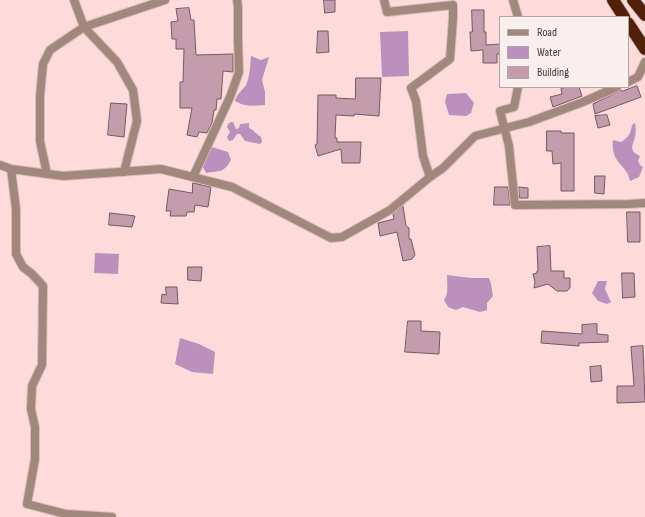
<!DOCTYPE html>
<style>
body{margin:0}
#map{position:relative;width:645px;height:517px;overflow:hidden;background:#fedbdb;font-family:"Sofia Sans Condensed",sans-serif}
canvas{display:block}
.legend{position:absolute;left:499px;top:16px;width:130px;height:72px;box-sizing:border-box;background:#f9efef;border:1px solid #b2a5a5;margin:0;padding:5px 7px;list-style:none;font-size:12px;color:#483737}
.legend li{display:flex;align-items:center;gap:8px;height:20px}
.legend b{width:20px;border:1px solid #b2a5a5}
</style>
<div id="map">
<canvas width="645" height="517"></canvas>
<ul class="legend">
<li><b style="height:5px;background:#a2877c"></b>Road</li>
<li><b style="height:11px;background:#bc90bc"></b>Water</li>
<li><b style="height:11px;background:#c39dac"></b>Building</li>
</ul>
</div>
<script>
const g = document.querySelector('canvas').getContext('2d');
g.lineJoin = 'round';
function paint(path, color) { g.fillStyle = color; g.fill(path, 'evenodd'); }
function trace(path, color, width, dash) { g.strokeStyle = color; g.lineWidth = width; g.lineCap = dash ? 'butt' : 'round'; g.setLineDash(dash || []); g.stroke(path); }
paint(new Path2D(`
 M 408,31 L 409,76 L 382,77 L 380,32 Z
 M 251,56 L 261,60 L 269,57 L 262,80 L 265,92 L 265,105 C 254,106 244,107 235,101 C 238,92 242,91 246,85 C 250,77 250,65 251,56 Z
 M 466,93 L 474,103 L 471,113 L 466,116 L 449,115 L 445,102 L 447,94 Z
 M 231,122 L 233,122 L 236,129 L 239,128 L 240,124 L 249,123 L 249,128 C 254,130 256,134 261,137 L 262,142 L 260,144 L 245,141 L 240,134 L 237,134 L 233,140 L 229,141 L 227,137 L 230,132 L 227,127 L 228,124 Z
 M 635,123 C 636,128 636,132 635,137 C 633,145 628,151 640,156 L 638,161 L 640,165 L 643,167 L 639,177 L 630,181 C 628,165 610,164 613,140 L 621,142 C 629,137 631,133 632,125 Z
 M 212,147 L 228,152 L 231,160 C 223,174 220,170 206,173 L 201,163 L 207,148 Z
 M 95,253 L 119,254 L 118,274 L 94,273 Z
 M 447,275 L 471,278 L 489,278 L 491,284 L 493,296 L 487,303 L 487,310 L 480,312 L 463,307 L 456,310 L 448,307 L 444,300 C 449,293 447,284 447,275 Z
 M 598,281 L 607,281 L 605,289 L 611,302 L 607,304 L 598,301 L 592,293 Z
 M 180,338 L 199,344 L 215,352 L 213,374 L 192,372 L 175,364 Z`), '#bc90bc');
const building = new Path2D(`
 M 324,0 L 335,0 L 335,12 L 325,13 Z
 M 189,8 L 191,20 L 194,20 L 196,55 L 233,54 L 233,72 L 223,71 L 221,99 L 217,99 L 216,110 L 214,110 L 212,123 L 207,133 L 199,132 L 197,137 L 187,135 L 192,108 L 180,108 L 180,82 L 183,82 L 184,49 L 176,49 L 176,39 L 172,39 L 171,22 L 178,21 L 176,9 Z
 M 472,10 L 484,10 L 484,32 L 486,32 L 486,45 L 500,44 L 500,54 L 497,54 L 497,63 L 483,63 L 483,50 L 471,51 L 470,32 L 472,32 Z
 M 318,31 L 328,31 L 329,52 L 317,53 Z
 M 356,78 L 381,78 L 379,116 L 354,114 L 354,116 L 336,115 L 335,138 L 337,138 L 337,142 L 361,142 L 360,163 L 342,163 L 341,149 L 318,156 L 315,145 L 317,144 L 318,95 L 336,95 L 336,98 L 355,99 Z
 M 637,86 L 641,97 L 595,114 L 593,104 L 621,90 L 622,91 Z
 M 566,87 L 579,87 L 582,96 L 553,107 L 550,97 L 562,94 L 561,89 Z
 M 111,103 L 127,104 L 124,137 L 108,135 Z
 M 607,115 L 610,125 L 598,128 L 595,116 Z
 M 547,131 L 561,131 L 561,133 L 574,133 L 574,191 L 561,191 L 561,163 L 553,164 L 552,151 L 547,151 Z
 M 595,176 L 605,176 L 604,194 L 595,193 Z
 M 193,183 L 211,187 L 208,207 L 195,205 L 194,212 L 187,212 L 186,216 L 170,216 L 171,211 L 166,211 L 169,189 L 192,193 Z
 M 495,187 L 508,187 L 510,205 L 494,205 Z
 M 519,187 L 528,188 L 528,198 L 520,198 Z
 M 403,206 L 406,226 L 409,228 L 409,239 L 411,239 L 415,255 L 412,259 L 403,261 L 397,232 L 380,236 L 378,223 L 394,219 L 393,214 Z
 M 627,212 L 640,212 L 640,242 L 628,242 Z
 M 110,213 L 135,216 L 132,227 L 109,225 Z
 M 550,246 L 551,271 L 564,271 L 564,278 L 570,278 L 570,288 L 567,291 L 557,291 L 548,284 L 534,288 L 535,282 L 533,274 L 537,273 L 537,271 L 538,271 L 537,247 Z
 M 188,267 L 202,267 L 201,281 L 188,280 Z
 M 622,273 L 634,273 L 635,297 L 623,298 Z
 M 166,287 L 177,287 L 178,304 L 161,303 L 162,294 L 166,295 Z
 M 408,321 L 421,321 L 421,331 L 440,332 L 439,354 L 405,352 Z
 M 597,324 L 597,334 L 608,335 L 608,342 L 579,343 L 579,346 L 541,343 L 542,331 L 582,334 L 582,325 Z
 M 643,346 L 645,402 L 617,403 L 617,386 L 634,386 L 631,347 Z
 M 601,366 L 602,381 L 591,382 L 590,367 Z`);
paint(building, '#c39dac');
trace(building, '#785664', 1);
const street = new Path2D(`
 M 74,0 L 84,27 L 117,62 L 133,90 L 137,121 L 124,172
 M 384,0 L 387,12 L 453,5 L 453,18 L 450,59 L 411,88 L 416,101 L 423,156 L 430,177
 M 513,0 L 518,17
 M 628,82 L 638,77 L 645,62
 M 518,87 L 514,107 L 500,111 L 509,146 L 515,205 L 629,204 L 645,203
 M 0,165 L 11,169 L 63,176 L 161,169 L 232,187 L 331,238 L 342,237 L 390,210 L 430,177 L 443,168 L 475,136 L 529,122 L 583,102 L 617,87
 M 11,169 L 16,209 L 16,254 L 23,267 L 32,274 L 43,286 L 42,365 L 32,386 L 31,409 L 35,427 L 35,459 L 27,504 L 66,514 L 112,517
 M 47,174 L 40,141 L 40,96 L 43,64 L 50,50 L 84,27 L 165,0
 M 193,177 L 230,97 L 239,72 L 238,40 L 238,6 L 237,0`);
const highway = new Path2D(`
 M 613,0 L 624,17
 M 633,0 L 645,15
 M 628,23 L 645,49`);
trace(street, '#dababa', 10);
trace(highway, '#dababa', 14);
trace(street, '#a2877c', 8);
trace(highway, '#502008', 12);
</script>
